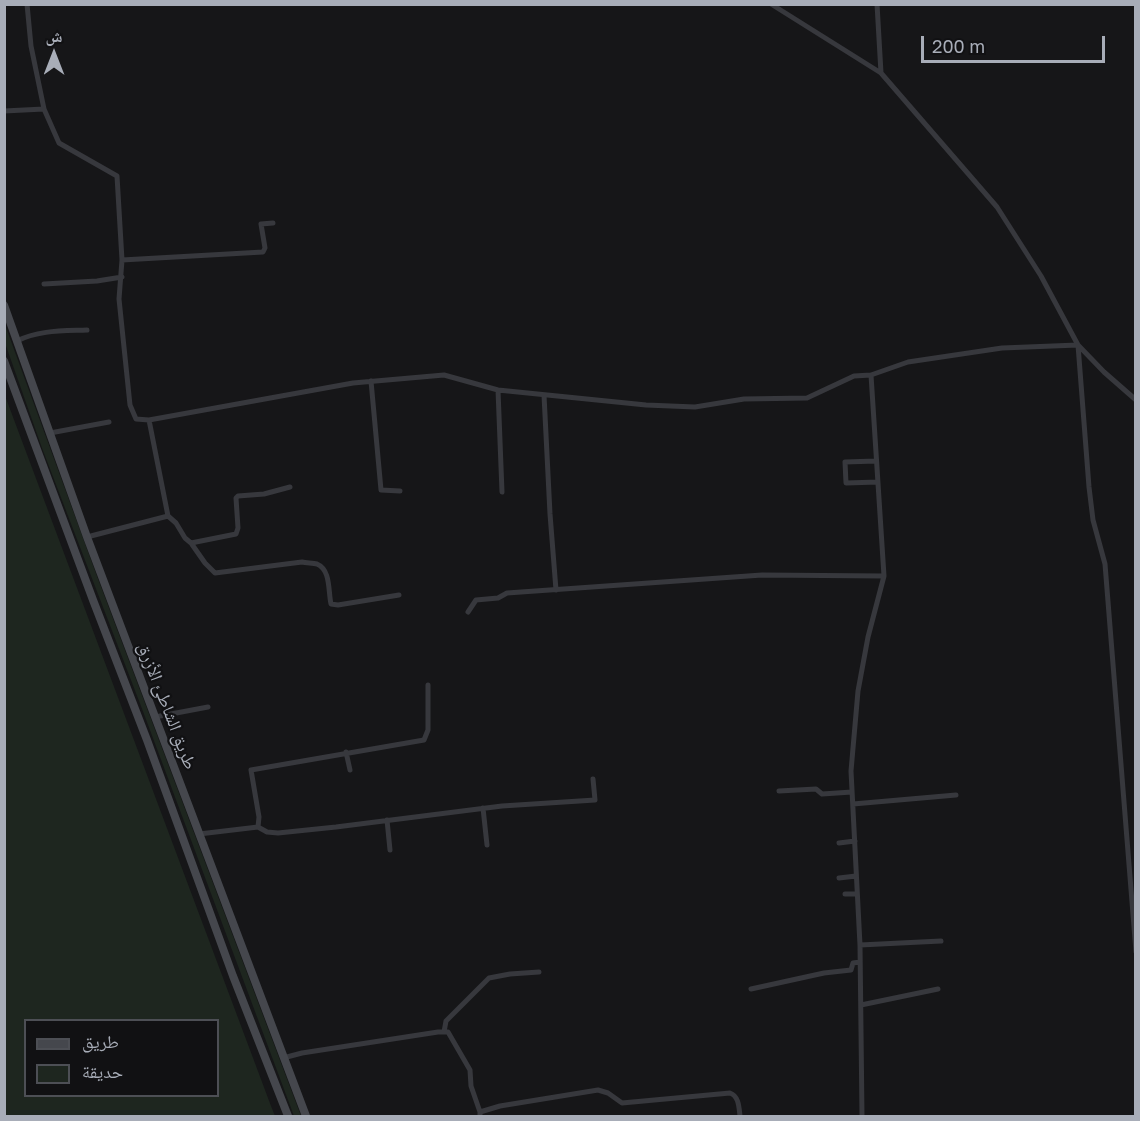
<!DOCTYPE html>
<meta charset="utf-8">
<style>
body{margin:0}
#map{position:relative;width:1140px;height:1121px;overflow:hidden;background:#161618;font-family:"Golos Text","Noto Naskh Arabic",sans-serif}
canvas{display:block}
.frame{position:absolute;inset:0;border:6px solid #a8adb8;pointer-events:none}
.legend{position:absolute;left:24px;top:1019px;width:195px;height:78px;box-sizing:border-box;background:#111113;border:2px solid #4d4f55;margin:0;padding:8px 10px;list-style:none;font-size:18px;color:#a8adb8}
.legend li{display:flex;align-items:center;gap:12px;height:30px}
.legend b{width:30px;border:2px solid #4d4f55}
.north{position:absolute;left:24px;top:24px;width:60px;height:60px;-webkit-text-stroke:4px #111113;paint-order:stroke;rotate:0deg;font-size:16px;font-weight:700;line-height:24px;text-align:center;color:#a8adb8}
.north::after{content:'';display:block;margin:auto;width:21px;height:27px;background:#a8adb8;clip-path:polygon(50% 0,100% 100%,50% 72%,0 100%)}
.scale{position:absolute;left:921px;top:36px;width:184px;height:27px;box-sizing:border-box;border:3px solid #a8adb8;border-top:0;padding-left:8px;font-size:18px;line-height:21px;white-space:nowrap;color:#a8adb8;-webkit-text-stroke:4px #111113;paint-order:stroke}
</style>
<div id="map">
<canvas width="1140" height="1121"></canvas>
<div class="frame"></div>
<ul class="legend">
<li><b style="height:8px;background:#45474d"></b>طريق</li>
<li><b style="height:16px;background:#1e261f"></b>حديقة</li>
</ul>
<div class="north">ش</div>
<div class="scale">200 m</div>
</div>
<script>
const g = document.querySelector('canvas').getContext('2d');
g.lineJoin = 'round';
function paint(path, color) { g.fillStyle = color; g.fill(path, 'evenodd'); }
function trace(path, color, width, dash) { g.strokeStyle = color; g.lineWidth = width; g.lineCap = dash ? 'butt' : 'round'; g.setLineDash(dash || []); g.stroke(path); }
function drawText(font, color, halo, rows, align = 'center') {
  g.font = font + ' "Golos Text","Noto Naskh Arabic",sans-serif'; g.lineWidth = 4.5; g.setLineDash([]); g.textBaseline = 'middle'; g.strokeStyle = halo; g.fillStyle = color; for (const [text, x, y, turn = 0] of rows) {
    g.save(); g.translate(x, y); g.rotate((+turn || 0) * Math.PI / 180); g.textAlign = isNaN(turn) ? turn : align; if (halo) g.strokeText(text, 0, 0); g.fillText(text, 0, 0); g.restore();
  }
}
paint(new Path2D(`
 M 4,322 L 95,571 L 301,1116 L 294,1116 L 144,714 L 42,448 L 5,343 Z
 M 4,393 L 271,1106 L 275,1116 L 5,1116 ZM 26,1020 L 218,1020 L 218,1096 L 26,1096 Z`), '#1e261f');
trace(new Path2D(`
 M 27,4 L 31,46 L 44,109 L 59,143 L 117,176 L 122,260 L 119,299 L 130,405 L 136,419 L 149,420 L 353,383 L 444,375 L 498,390 L 646,405 L 695,407 L 744,399 L 807,398 L 854,376 L 871,375 L 908,362 L 1002,348 L 1078,345 L 1089,487 L 1093,520 L 1105,564 L 1136,952
 M 771,4 L 881,73 L 997,207 L 1041,276 L 1078,345 L 1104,372 L 1136,400
 M 877,4 L 881,73
 M 4,111 L 44,109
 M 122,260 L 263,252 L 265,248 L 261,224 L 273,223
 M 44,284 L 97,281 L 122,277
 M 17,341 C 38,330 64,331 87,330
 M 371,381 L 381,490 L 400,491
 M 498,390 L 502,492
 M 544,395 L 550,514 L 556,590
 M 50,433 L 109,422
 M 876,461 L 845,462 L 846,483 L 878,482
 M 168,516 L 176,523 L 185,538 L 191,543 L 205,563 L 215,573 L 302,562 C 306,563 313,563 317,564 C 331,570 328,591 331,604 L 338,605 L 399,595
 M 87,537 L 168,516 L 149,420
 M 191,543 L 236,534 L 238,528 L 236,498 L 238,496 L 264,494 L 290,487
 M 468,612 L 476,600 L 498,598 L 507,593 L 762,575 L 884,576
 M 155,717 L 208,707
 M 346,752 L 350,770
 M 779,791 L 816,789 L 822,794 L 852,792
 M 853,804 L 956,795
 M 483,808 L 487,845
 M 387,820 L 390,850
 M 258,827 L 267,832 L 278,833 L 336,827 L 502,806 L 595,800 L 593,779
 M 199,834 L 258,827 L 259,817 L 251,770 L 424,740 L 428,730 L 428,685
 M 839,843 L 855,841
 M 839,878 L 856,876
 M 845,894 L 857,894
 M 860,945 L 941,941
 M 751,989 L 824,973 L 851,970 L 853,963 L 860,962
 M 861,1005 L 938,989
 M 444,1032 L 446,1021 L 489,978 L 510,974 L 539,972
 M 283,1058 L 302,1053 L 438,1032 L 448,1032 L 470,1070 L 471,1086 L 480,1112
 M 480,1116 L 480,1112 L 500,1106 L 598,1090 L 608,1093 L 622,1103 L 730,1093 C 739,1096 739,1108 740,1116
 M 862,1116 L 860,945 L 851,771 L 858,691 L 868,637 L 884,576 L 871,375`), '#37383d', 5);
trace(new Path2D(`
 M 4,305 L 87,537 L 306,1116
 M 4,361 L 93,600 L 147,740 L 233,976 L 288,1116`), '#45474d', 8);
drawText('18px', '#a8adb8', '#111113', [
 ["طريق الشاطئ الأزرق",167,706,69]
]);
</script>
